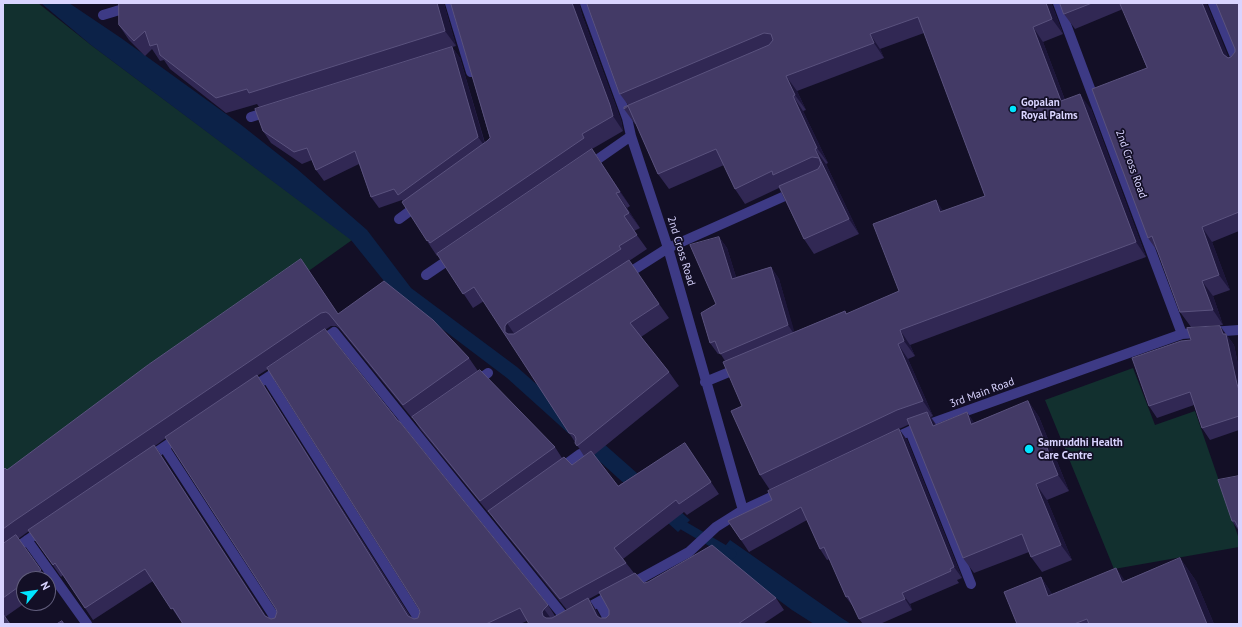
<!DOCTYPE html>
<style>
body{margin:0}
#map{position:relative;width:1242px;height:627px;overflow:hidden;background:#130f26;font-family:"PT Sans",sans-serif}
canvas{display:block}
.frame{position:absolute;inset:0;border:4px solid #d9d4ff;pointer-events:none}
.north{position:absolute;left:16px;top:571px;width:40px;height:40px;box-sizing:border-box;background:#130f26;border:1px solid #625e7d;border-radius:50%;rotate:61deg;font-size:11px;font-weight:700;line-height:16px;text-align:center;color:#d9d4ff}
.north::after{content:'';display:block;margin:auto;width:14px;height:18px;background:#00e5ff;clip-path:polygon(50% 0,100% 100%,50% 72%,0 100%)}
</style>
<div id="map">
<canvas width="1242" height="627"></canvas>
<div class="frame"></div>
<div class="north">N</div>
</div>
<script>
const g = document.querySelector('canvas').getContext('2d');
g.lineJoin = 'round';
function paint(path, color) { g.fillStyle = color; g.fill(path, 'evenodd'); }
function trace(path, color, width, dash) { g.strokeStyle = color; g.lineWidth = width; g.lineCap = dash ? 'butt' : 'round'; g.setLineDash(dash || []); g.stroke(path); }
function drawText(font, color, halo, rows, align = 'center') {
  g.font = font + ' "PT Sans",sans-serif'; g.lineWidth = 3.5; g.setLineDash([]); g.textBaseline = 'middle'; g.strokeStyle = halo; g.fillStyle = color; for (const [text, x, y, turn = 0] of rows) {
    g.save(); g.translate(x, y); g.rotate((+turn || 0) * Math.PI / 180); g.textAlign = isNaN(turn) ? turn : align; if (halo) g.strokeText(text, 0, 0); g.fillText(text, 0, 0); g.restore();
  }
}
paint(new Path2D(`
 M 3,3 L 38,3 L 91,45 L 352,240 L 3,489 Z
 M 1133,368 L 1155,425 L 1195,411 L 1239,539 L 1239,547 L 1114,569 L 1045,400 Z`), '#12302f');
paint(new Path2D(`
 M 41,3 L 69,3 L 121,38 L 240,124 L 297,169 L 367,230 L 411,288 L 517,367 L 690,520 L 678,532 L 507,378 L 392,291 L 351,240 L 91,45 Z
 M 730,540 L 840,617 L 851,624 L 814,624 L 792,610 L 718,555 Z`), '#0c2248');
trace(new Path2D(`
 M 676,519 L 684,526 L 732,554`), '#0c2248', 9);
trace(new Path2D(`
 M 450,3 L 471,72
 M 585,3 L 627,118 L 631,136 L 668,248 L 743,510
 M 1058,3 L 1182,334
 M 1213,3 L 1239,66
 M 103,15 L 143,3
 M 251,117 L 270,111
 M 588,166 L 631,136
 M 399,219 L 418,205
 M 426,275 L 454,256
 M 624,276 L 668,248 L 796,191
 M 318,343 L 334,332 L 566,619
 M 267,378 L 422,624
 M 705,382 L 739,368
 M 474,383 L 488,373
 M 250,389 L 282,368
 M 910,431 L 971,584
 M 890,440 L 910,431 L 1182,334 L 1239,330
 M 164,447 L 279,624
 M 148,458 L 179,437
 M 558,470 L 580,454
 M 27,540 L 87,624
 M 3,557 L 43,529
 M 629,585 L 689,552 L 716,527 L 743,510 L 782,492
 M 599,602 L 611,624
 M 582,611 L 615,593`), '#3d3a85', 10);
paint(new Path2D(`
 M 451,3 L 579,3 L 582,15 L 621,120 L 623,131 L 592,149 L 630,206 L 627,208 L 640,228 L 634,231 L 647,249 L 629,261 L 669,318 L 641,337 L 669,372 L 679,386 L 594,455 L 618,486 L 685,443 L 719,494 L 687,515 L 684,512 L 623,559 L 634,573 L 644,583 L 776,598 L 784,610 L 763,624 L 529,624 L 527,621 L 520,624 L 183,624 L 181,620 L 180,620 L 153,581 L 93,620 L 63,575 L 61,577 L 29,531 L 18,539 L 47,579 L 24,579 L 24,603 L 25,603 L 5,617 L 3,624 L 3,470 L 7,470 L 301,259 L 338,314 L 469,358 L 478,371 L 555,447 L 562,458 L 572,465 L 584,456 L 484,301 L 473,308 L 438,255 L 437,256 L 427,241 L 402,200 L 379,208 L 371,197 L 359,164 L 324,181 L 316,170 L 312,160 L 302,164 L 271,143 L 263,131 L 259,107 L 257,104 L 226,113 L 170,69 L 164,60 L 160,61 L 152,49 L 145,56 L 129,40 L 119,25 L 444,4 L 456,46 L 452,47 L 460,58 L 485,143 L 490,138 ZM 331,326 L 336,326 L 339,328 L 412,418 L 413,418 L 420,429 L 488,512 L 489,512 L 496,522 L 567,610 L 555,616 L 548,605 L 325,330 ZM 268,369 L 419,609 L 420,612 L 418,618 L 414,619 L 410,616 L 265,387 L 257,376 ZM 166,438 L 276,609 L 277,612 L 275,618 L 271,619 L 266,616 L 155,446 ZM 600,593 L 609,610 L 609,615 L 606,618 L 600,618 L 596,610 L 589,599 Z
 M 587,3 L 1052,3 L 1052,5 L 1063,34 L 1043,42 L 1065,100 L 1091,109 L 1146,257 L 910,345 L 915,356 L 908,359 L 933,416 L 931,417 L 936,424 L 967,412 L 974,423 L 1028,401 L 1039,417 L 1069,491 L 1047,500 L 1072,560 L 1042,572 L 1031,557 L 1029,552 L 974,573 L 963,558 L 910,424 L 899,429 L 907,440 L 962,578 L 957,580 L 959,583 L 910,604 L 912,610 L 880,624 L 863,624 L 859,619 L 854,608 L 846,597 L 830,559 L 827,560 L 820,549 L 807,520 L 749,552 L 728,521 L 772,500 L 770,490 L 760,475 L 742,406 L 725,361 L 720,353 L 718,354 L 710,343 L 716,304 L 719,237 L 727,248 L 736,277 L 771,267 L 779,279 L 794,332 L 845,311 L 847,314 L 899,291 L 943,211 L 985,196 L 924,33 L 880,49 L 884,58 L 797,91 L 806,110 L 803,111 L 828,163 L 826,164 L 859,234 L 814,254 L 804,239 L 779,188 L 745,204 L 735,189 L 724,165 L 669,189 L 658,174 L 636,123 L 635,124 L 624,109 L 628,105 L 620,94 Z
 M 1060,3 L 1207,3 L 1207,5 L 1228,57 L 1231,57 L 1235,52 L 1239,3 L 1239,231 L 1212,242 L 1230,290 L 1213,296 L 1223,325 L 1191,327 L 1180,312 L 1158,252 L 1148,238 L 1147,68 L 1123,9 L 1075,29 L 1064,14 Z
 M 1220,326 L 1234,345 L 1239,369 L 1239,430 L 1210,440 L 1202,428 L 1194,405 L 1157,418 L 1149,406 L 1191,340 Z
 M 1239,476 L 1239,531 L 1232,521 Z
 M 1180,558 L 1196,581 L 1214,624 L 1017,624 L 1041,577 L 1052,594 L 1125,581 Z
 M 48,581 L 51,584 L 48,586 Z`), '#312854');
paint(new Path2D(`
 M 437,3 L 444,3 L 444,4 L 456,46 L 445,31 Z
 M 572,3 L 579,3 L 582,15 L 621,120 L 623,131 L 613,116 Z
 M 1046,3 L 1052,3 L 1052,5 L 1063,34 L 1052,19 Z
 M 1202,3 L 1207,3 L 1207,5 L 1233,68 L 1223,54 Z
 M 1033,27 L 1043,42 L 1071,116 L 1061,101 Z
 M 870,34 L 880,49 L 884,58 L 874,43 Z
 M 452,47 L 460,58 L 486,148 L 478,137 Z
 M 786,76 L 797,91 L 806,110 L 795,95 Z
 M 1080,94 L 1091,109 L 1146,257 L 1136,242 Z
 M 793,96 L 803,111 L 828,163 L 817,148 Z
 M 592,149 L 630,206 L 620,192 Z
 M 815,149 L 826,164 L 859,234 L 849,219 Z
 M 616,193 L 627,208 L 640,228 L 629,213 Z
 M 936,200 L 946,215 L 940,212 Z
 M 1202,227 L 1212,242 L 1230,290 L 1219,275 Z
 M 719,237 L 727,248 L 740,290 L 732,279 Z
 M 771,267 L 779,279 L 796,337 L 788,325 Z
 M 1202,281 L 1213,296 L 1223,325 L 1213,310 Z
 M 507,323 L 517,338 L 515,346 L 505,332 L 505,326 Z
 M 1220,326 L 1234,345 L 1239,369 L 1239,390 L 1223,334 Z
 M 900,330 L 910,345 L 915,356 L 904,341 Z
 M 898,344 L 908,359 L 933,416 L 923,401 Z
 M 257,375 L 265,387 L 414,624 L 408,616 Z
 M 1028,401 L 1039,417 L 1069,491 L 1058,475 Z
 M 927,412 L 938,428 L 933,426 Z
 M 967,412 L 978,428 L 971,424 Z
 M 899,429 L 907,440 L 962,578 L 954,567 Z
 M 685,443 L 693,454 L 719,494 Z
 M 154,445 L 162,456 L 271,624 L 265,616 Z
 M 1036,484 L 1047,500 L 1072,560 L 1061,545 Z
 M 1180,558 L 1196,581 L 1214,624 L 1207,624 Z
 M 1116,568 L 1132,590 L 1122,582 Z
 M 1041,577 L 1056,600 L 1048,596 Z
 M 902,593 L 910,604 L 912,610 L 905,599 Z
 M 588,598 L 596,610 L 604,624 L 597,616 Z
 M 544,609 L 552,620 L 551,623 L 543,616 L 542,612 Z`), '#1d163a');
const building = new Path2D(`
 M 119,3 L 437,3 L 445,31 L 249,93 L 247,89 L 216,98 L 160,55 L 157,44 L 150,46 L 145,31 L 134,41 L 119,25 Z
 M 451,3 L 572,3 L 610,105 L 613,116 L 582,134 L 584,138 L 430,243 L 428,240 L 427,241 L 402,202 L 487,141 L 490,138 Z
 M 587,3 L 1046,3 L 1052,19 L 1033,27 L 1061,101 L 1080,94 L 1136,242 L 900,330 L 904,341 L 898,344 L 923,401 L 897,410 L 760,475 L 731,411 L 742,406 L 723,362 L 845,311 L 846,314 L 899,291 L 873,224 L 936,200 L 940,212 L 985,196 L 918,17 L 870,34 L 874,43 L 786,76 L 795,95 L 793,96 L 817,148 L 815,149 L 849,219 L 804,239 L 779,186 L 818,169 L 821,164 L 819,158 L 812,157 L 773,175 L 772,171 L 735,189 L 716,149 L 658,174 L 628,106 L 624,109 L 624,107 L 769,45 L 773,40 L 771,34 L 764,33 L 620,94 Z
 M 1060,3 L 1092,3 L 1064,14 Z
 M 1120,3 L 1202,3 L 1223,54 L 1228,58 L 1231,57 L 1235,52 L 1235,49 L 1216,3 L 1239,3 L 1239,212 L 1202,227 L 1219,275 L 1202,281 L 1213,310 L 1180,312 L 1152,236 L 1148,238 L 1092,89 L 1147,68 Z
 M 452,47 L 478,137 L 398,195 L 394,189 L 371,197 L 355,151 L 316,170 L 307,148 L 294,152 L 263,131 L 255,109 Z
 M 592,149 L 620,192 L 616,193 L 629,213 L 624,216 L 637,235 L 619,246 L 621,249 L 507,323 L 505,326 L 505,332 L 508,334 L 514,334 L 629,260 L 659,304 L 630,323 L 669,372 L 577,446 L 575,443 L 576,439 L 575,436 L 573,434 L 569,433 L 474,287 L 463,294 L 437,254 Z
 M 719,237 L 732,279 L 771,267 L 788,325 L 720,354 L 715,341 L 710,343 L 701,313 L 716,304 L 690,245 Z
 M 301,259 L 338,314 L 384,281 L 433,320 L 469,358 L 403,405 L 329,314 L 326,312 L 321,313 L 14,521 L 3,529 L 3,470 L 5,468 L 7,470 L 148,365 Z
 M 1220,326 L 1223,334 L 1226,334 L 1237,384 L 1239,390 L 1239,416 L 1202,428 L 1190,392 L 1149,406 L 1132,358 L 1181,341 L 1191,340 L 1187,328 Z
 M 325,329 L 395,417 L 397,420 L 400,422 L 548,605 L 544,609 L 542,612 L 543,616 L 546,618 L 552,618 L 588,598 L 597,616 L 600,618 L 606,618 L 609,615 L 609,610 L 599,592 L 635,573 L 644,583 L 648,582 L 712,545 L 776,598 L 738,624 L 529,624 L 520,608 L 486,624 L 183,624 L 173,608 L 171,609 L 145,569 L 85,608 L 55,563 L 53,565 L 28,530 L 154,445 L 265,616 L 271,619 L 275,618 L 277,612 L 276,609 L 165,437 L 257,375 L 408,616 L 414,619 L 418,618 L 420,612 L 419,609 L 267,368 Z
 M 480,370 L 555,447 L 480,501 L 412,417 Z
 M 1028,401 L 1058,475 L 1036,484 L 1061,545 L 1031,557 L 1022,534 L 963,558 L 907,419 L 927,412 L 933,426 L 967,412 L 971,424 Z
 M 899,429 L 954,567 L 950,569 L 951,571 L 902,593 L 905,599 L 859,619 L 848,596 L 846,597 L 824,547 L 820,549 L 801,507 L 741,540 L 728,521 L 772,500 L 768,491 Z
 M 685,443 L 711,482 L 679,504 L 676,500 L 614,548 L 626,563 L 560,599 L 488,511 L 564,457 L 572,465 L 591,451 L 618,486 Z
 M 1239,476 L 1239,529 L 1235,521 L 1232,521 L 1218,480 Z
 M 16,535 L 41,570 L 29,579 L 24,579 L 24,583 L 3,598 L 3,544 Z
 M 1180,558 L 1207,624 L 1089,624 L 1087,619 L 1074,624 L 1017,624 L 1004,592 L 1041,577 L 1048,596 L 1116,568 L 1122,582 Z
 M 3,614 L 10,624 L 3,624 Z
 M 62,621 L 64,624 L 57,624 Z`);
paint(building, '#433a66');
trace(building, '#5a527e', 1);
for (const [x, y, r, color] of [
 [1013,109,4,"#00e5ff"],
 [1029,449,5,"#00e5ff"]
]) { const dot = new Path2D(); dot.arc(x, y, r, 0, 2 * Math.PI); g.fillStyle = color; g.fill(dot); trace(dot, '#130f26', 1.5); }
drawText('bold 11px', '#d9d4ff', '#130f26', [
 ["Gopalan",1021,103],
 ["Royal Palms",1021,116],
 ["Samruddhi Health",1038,443],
 ["Care Centre",1038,456]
], 'left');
drawText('11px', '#d9d4ff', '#130f26', [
 ["2nd Cross Road",1131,164,70],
 ["2nd Cross Road",681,251,73],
 ["3rd Main Road",982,393,-20]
]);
</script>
